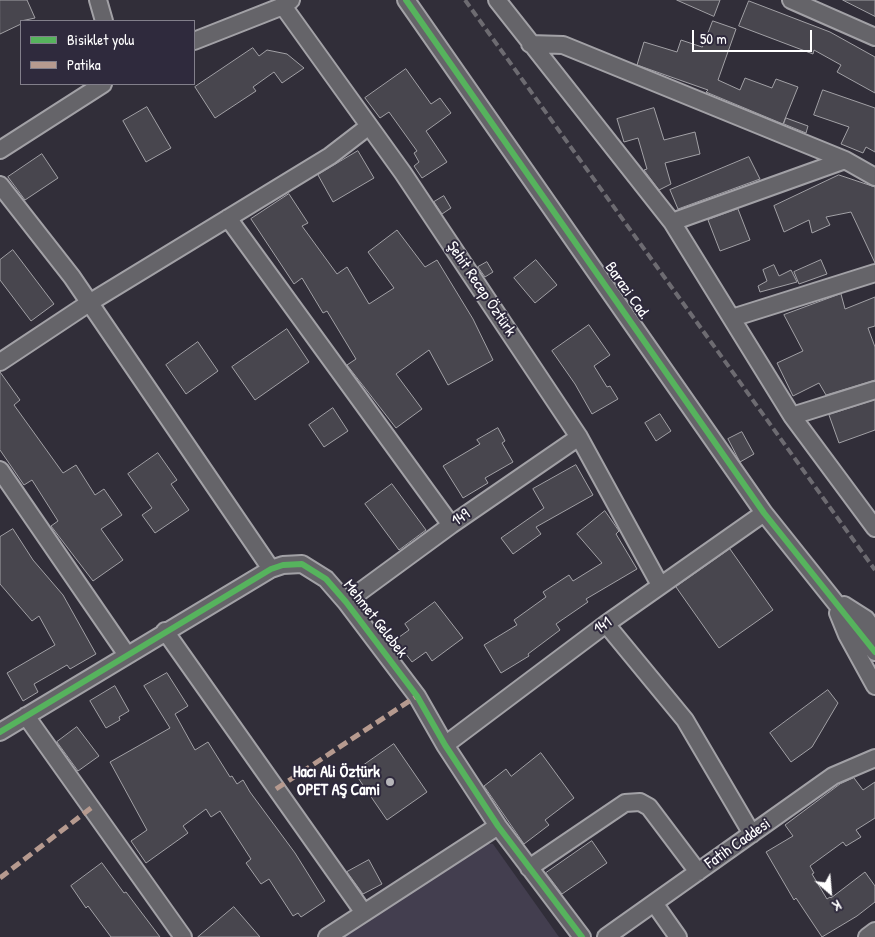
<!DOCTYPE html>
<meta charset="utf-8">
<style>
body{margin:0}
#map{position:relative;width:875px;height:937px;overflow:hidden;background:#312e39;font-family:"Patrick Hand",sans-serif}
canvas{display:block}
.legend{position:absolute;left:20px;top:20px;width:175px;height:65px;box-sizing:border-box;background:#2f2a3d;border:1px solid #827f8b;margin:0;padding:6px 9px;list-style:none;font-size:15px;color:#fff}
.legend li{display:flex;align-items:center;gap:10px;height:25px}
.legend b{width:25px;border:1px solid #827f8b}
.north{position:absolute;left:805px;top:867px;width:50px;height:50px;-webkit-text-stroke:4px #2f2a3d;paint-order:stroke;rotate:153deg;font-size:14px;font-weight:700;line-height:20px;text-align:center;color:#fff}
.north::after{content:'';display:block;margin:auto;width:18px;height:22px;background:#fff;clip-path:polygon(50% 0,100% 100%,50% 72%,0 100%)}
.scale{position:absolute;left:692px;top:30px;width:120px;height:22px;box-sizing:border-box;border:2px solid #fff;border-top:0;padding-left:6px;font-size:15px;line-height:18px;white-space:nowrap;color:#fff;-webkit-text-stroke:4px #2f2a3d;paint-order:stroke}
</style>
<div id="map">
<canvas width="875" height="937"></canvas>
<ul class="legend">
<li><b style="height:6px;background:#56b35d"></b>Bisiklet yolu</li>
<li><b style="height:6px;background:#b69a8f"></b>Patika</li>
</ul>
<div class="north">K</div>
<div class="scale">50 m</div>
</div>
<script>
const g = document.querySelector('canvas').getContext('2d');
g.lineJoin = 'round';
function paint(path, color) { g.fillStyle = color; g.fill(path, 'evenodd'); }
function trace(path, color, width, dash) { g.strokeStyle = color; g.lineWidth = width; g.lineCap = dash ? 'butt' : 'round'; g.setLineDash(dash || []); g.stroke(path); }
function drawText(font, color, halo, rows, align = 'center') {
  g.font = font + ' "Patrick Hand",sans-serif'; g.lineWidth = 4; g.setLineDash([]); g.textBaseline = 'middle'; g.strokeStyle = halo; g.fillStyle = color; for (const [text, x, y, turn = 0] of rows) {
    g.save(); g.translate(x, y); g.rotate((+turn || 0) * Math.PI / 180); g.textAlign = isNaN(turn) ? turn : align; if (halo) g.strokeText(text, 0, 0); g.fillText(text, 0, 0); g.restore();
  }
}
paint(new Path2D(`
 M 484,843 L 493,844 L 559,937 L 344,937 Z`), '#433e4f');
const building = new Path2D(`
 M 0,0 L 27,0 L 35,18 L 21,21 L 21,24 L 0,34 Z
 M 677,0 L 720,0 L 714,16 Z
 M 843,0 L 875,0 L 875,16 Z
 M 749,1 L 830,32 L 875,57 L 875,93 L 837,72 L 841,65 L 814,50 L 813,54 L 739,26 Z
 M 713,21 L 736,29 L 718,80 L 740,90 L 745,78 L 772,88 L 776,79 L 798,87 L 783,124 L 706,92 L 708,90 L 637,65 L 644,42 L 677,52 L 681,40 L 702,47 Z
 M 253,48 L 259,56 L 267,50 L 287,54 L 304,68 L 282,83 L 274,72 L 253,87 L 256,91 L 215,118 L 195,87 Z
 M 406,69 L 431,104 L 440,98 L 451,113 L 426,131 L 447,162 L 422,178 L 414,166 L 419,162 L 414,153 L 417,151 L 389,112 L 380,118 L 365,98 Z
 M 823,90 L 875,108 L 875,152 L 866,147 L 863,153 L 841,144 L 849,127 L 814,115 Z
 M 147,107 L 171,148 L 146,162 L 123,121 Z
 M 654,108 L 664,140 L 695,132 L 700,154 L 665,163 L 671,184 L 659,190 L 644,170 L 647,169 L 638,138 L 624,142 L 617,119 Z
 M 786,118 L 808,126 L 806,133 L 784,124 Z
 M 358,151 L 374,178 L 333,202 L 318,175 Z
 M 42,154 L 58,178 L 25,200 L 8,177 Z
 M 749,157 L 760,179 L 678,209 L 670,190 Z
 M 839,175 L 875,187 L 875,263 L 851,212 L 826,217 L 830,225 L 812,233 L 809,220 L 784,232 L 774,206 Z
 M 289,194 L 308,223 L 302,226 L 337,274 L 347,267 L 369,304 L 394,288 L 368,252 L 397,230 L 425,267 L 437,260 L 473,319 L 493,360 L 448,385 L 429,350 L 396,374 L 422,409 L 396,428 L 347,365 L 356,359 L 327,311 L 323,313 L 302,278 L 294,284 L 251,219 Z
 M 444,196 L 451,208 L 442,214 L 434,202 Z
 M 738,209 L 750,240 L 720,251 L 708,220 Z
 M 13,250 L 54,304 L 31,321 L 0,280 L 0,260 Z
 M 536,260 L 557,285 L 535,303 L 514,278 Z
 M 821,260 L 827,274 L 799,284 L 794,272 Z
 M 487,262 L 493,272 L 485,277 L 478,267 Z
 M 774,265 L 779,276 L 791,270 L 797,282 L 760,292 L 758,286 L 767,281 L 763,270 Z
 M 841,294 L 845,309 L 875,297 L 875,326 L 868,328 L 875,347 L 875,380 L 826,395 L 819,383 L 793,396 L 777,363 L 803,351 L 784,315 Z
 M 589,325 L 610,355 L 594,366 L 607,387 L 610,386 L 618,399 L 592,414 L 575,384 L 552,351 Z
 M 287,329 L 309,362 L 255,400 L 232,367 Z
 M 198,342 L 218,371 L 186,394 L 166,365 Z
 M 0,372 L 20,400 L 14,405 L 63,473 L 76,465 L 95,495 L 104,489 L 122,515 L 101,529 L 123,560 L 93,581 L 51,526 L 58,521 L 32,480 L 24,485 L 0,450 Z
 M 875,400 L 875,430 L 839,443 L 829,415 Z
 M 333,408 L 348,431 L 324,447 L 309,425 Z
 M 660,414 L 671,431 L 656,441 L 645,423 Z
 M 498,428 L 505,441 L 502,443 L 513,462 L 485,478 L 488,483 L 463,498 L 443,466 L 480,444 L 477,440 Z
 M 742,432 L 754,454 L 740,462 L 728,439 Z
 M 158,453 L 177,480 L 171,484 L 189,510 L 155,533 L 142,515 L 152,508 L 128,474 Z
 M 576,465 L 593,495 L 536,527 L 541,534 L 513,554 L 501,538 L 544,508 L 533,489 Z
 M 392,484 L 426,530 L 399,550 L 365,504 Z
 M 605,511 L 619,531 L 616,534 L 637,569 L 586,599 L 588,602 L 556,624 L 560,630 L 528,654 L 529,656 L 501,673 L 484,645 L 517,625 L 514,620 L 546,597 L 543,592 L 569,575 L 573,581 L 602,563 L 577,534 Z
 M 13,529 L 33,560 L 63,595 L 96,654 L 70,669 L 67,665 L 34,684 L 38,692 L 23,701 L 7,673 L 55,645 L 39,616 L 32,621 L 0,584 L 0,537 Z
 M 730,549 L 773,610 L 719,648 L 676,587 Z
 M 435,602 L 463,638 L 432,661 L 426,652 L 412,662 L 395,640 L 409,630 L 405,624 Z
 M 167,673 L 188,706 L 175,714 L 195,750 L 208,742 L 230,777 L 232,776 L 237,784 L 243,780 L 250,792 L 295,853 L 325,901 L 301,917 L 298,913 L 293,916 L 269,879 L 261,884 L 246,863 L 251,859 L 220,811 L 211,817 L 206,809 L 183,826 L 188,833 L 146,863 L 131,841 L 147,830 L 110,762 L 170,728 L 144,686 Z
 M 115,686 L 129,711 L 119,717 L 120,720 L 106,728 L 90,701 Z
 M 828,690 L 838,703 L 812,747 L 791,762 L 770,733 Z
 M 77,727 L 99,756 L 78,771 L 57,742 Z
 M 394,744 L 427,792 L 387,820 L 354,772 Z
 M 541,753 L 574,798 L 545,820 L 549,825 L 524,844 L 484,786 L 506,769 L 511,776 Z
 M 854,778 L 863,790 L 875,782 L 875,818 L 856,830 L 861,837 L 846,846 L 843,842 L 810,866 L 814,873 L 812,874 L 827,899 L 830,897 L 831,898 L 865,872 L 875,886 L 875,902 L 857,916 L 822,937 L 796,898 L 794,900 L 766,852 L 793,836 L 785,825 L 840,784 Z
 M 592,841 L 607,863 L 562,894 L 546,873 Z
 M 369,860 L 382,884 L 363,894 L 347,872 Z
 M 102,863 L 124,893 L 126,892 L 160,937 L 111,937 L 88,906 L 86,908 L 71,886 Z
 M 234,907 L 260,937 L 198,937 Z`);
paint(building, '#48464e');
trace(building, '#a2a1a6', 1);
const minor = new Path2D(`
 M 98,0 L 104,21
 M 406,0 L 764,513 L 875,652
 M 497,0 L 672,222 L 792,416 L 875,528
 M 791,0 L 875,37
 M 283,6 L 403,173 L 579,437 L 660,585
 M 194,41 L 283,6 L 291,0
 M 530,44 L 563,45 L 845,160 L 875,177
 M 0,150 L 103,84
 M 0,185 L 72,277 L 271,569
 M 228,218 L 451,525
 M 672,222 L 845,160
 M 732,318 L 875,273
 M 0,362 L 89,303 L 330,156 L 369,126
 M 792,416 L 875,390
 M 0,470 L 127,655
 M 346,602 L 451,525 L 579,437
 M 844,605 L 866,619 L 875,631
 M 838,613 L 847,635 L 875,686
 M 606,624 L 685,720 L 752,834
 M 165,631 L 364,913
 M 26,716 L 183,937
 M 0,732 L 271,569 L 283,565 L 302,564 L 326,579 L 346,602 L 417,696 L 445,745 L 498,826 L 582,937
 M 445,745 L 606,624 L 764,513
 M 529,868 L 625,803 L 640,802 L 649,807 L 698,872
 M 654,903 L 678,937
 M 327,937 L 498,826
 M 606,937 L 833,776 L 875,758
 M 867,937 L 875,931`);
trace(minor, '#a2a1a6', 20);
trace(minor, '#656469', 16);
trace(new Path2D(`
 M 465,0 L 875,570`), '#6d6b71', 4, [8, 4]);
trace(new Path2D(`
 M 276,789 L 417,696
 M 0,878 L 91,808`), '#b69a8f', 5, [10, 5]);
trace(new Path2D(`
 M 406,0 L 764,513 L 875,652
 M 0,732 L 271,569 L 283,565 L 302,564 L 326,579 L 346,602 L 417,696 L 445,745 L 498,826 L 582,937`), '#56b35d', 6);
for (const [x, y, r, color] of [
 [390,782,5,"#b7b6ba"]
]) { const dot = new Path2D(); dot.arc(x, y, r, 0, 2 * Math.PI); g.fillStyle = color; g.fill(dot); trace(dot, '#2f2a3d', 2); }
drawText('16px', '#fff', '#2f2a3d', [
 ["Şehit Recep Öztürk",481,289,56],
 ["Barazi Cad.",627,291,55],
 ["149",461,518,-35],
 ["Mehmet Gelebek",375,619,52],
 ["141",603,626,-36],
 ["Fatih Caddesi",738,844,-35]
]);
drawText('bold 16px', '#fff', '#2f2a3d', [
 ["Hacı Ali Öztürk",380,773],
 ["OPET AŞ Cami",380,791]
], 'right');
</script>
